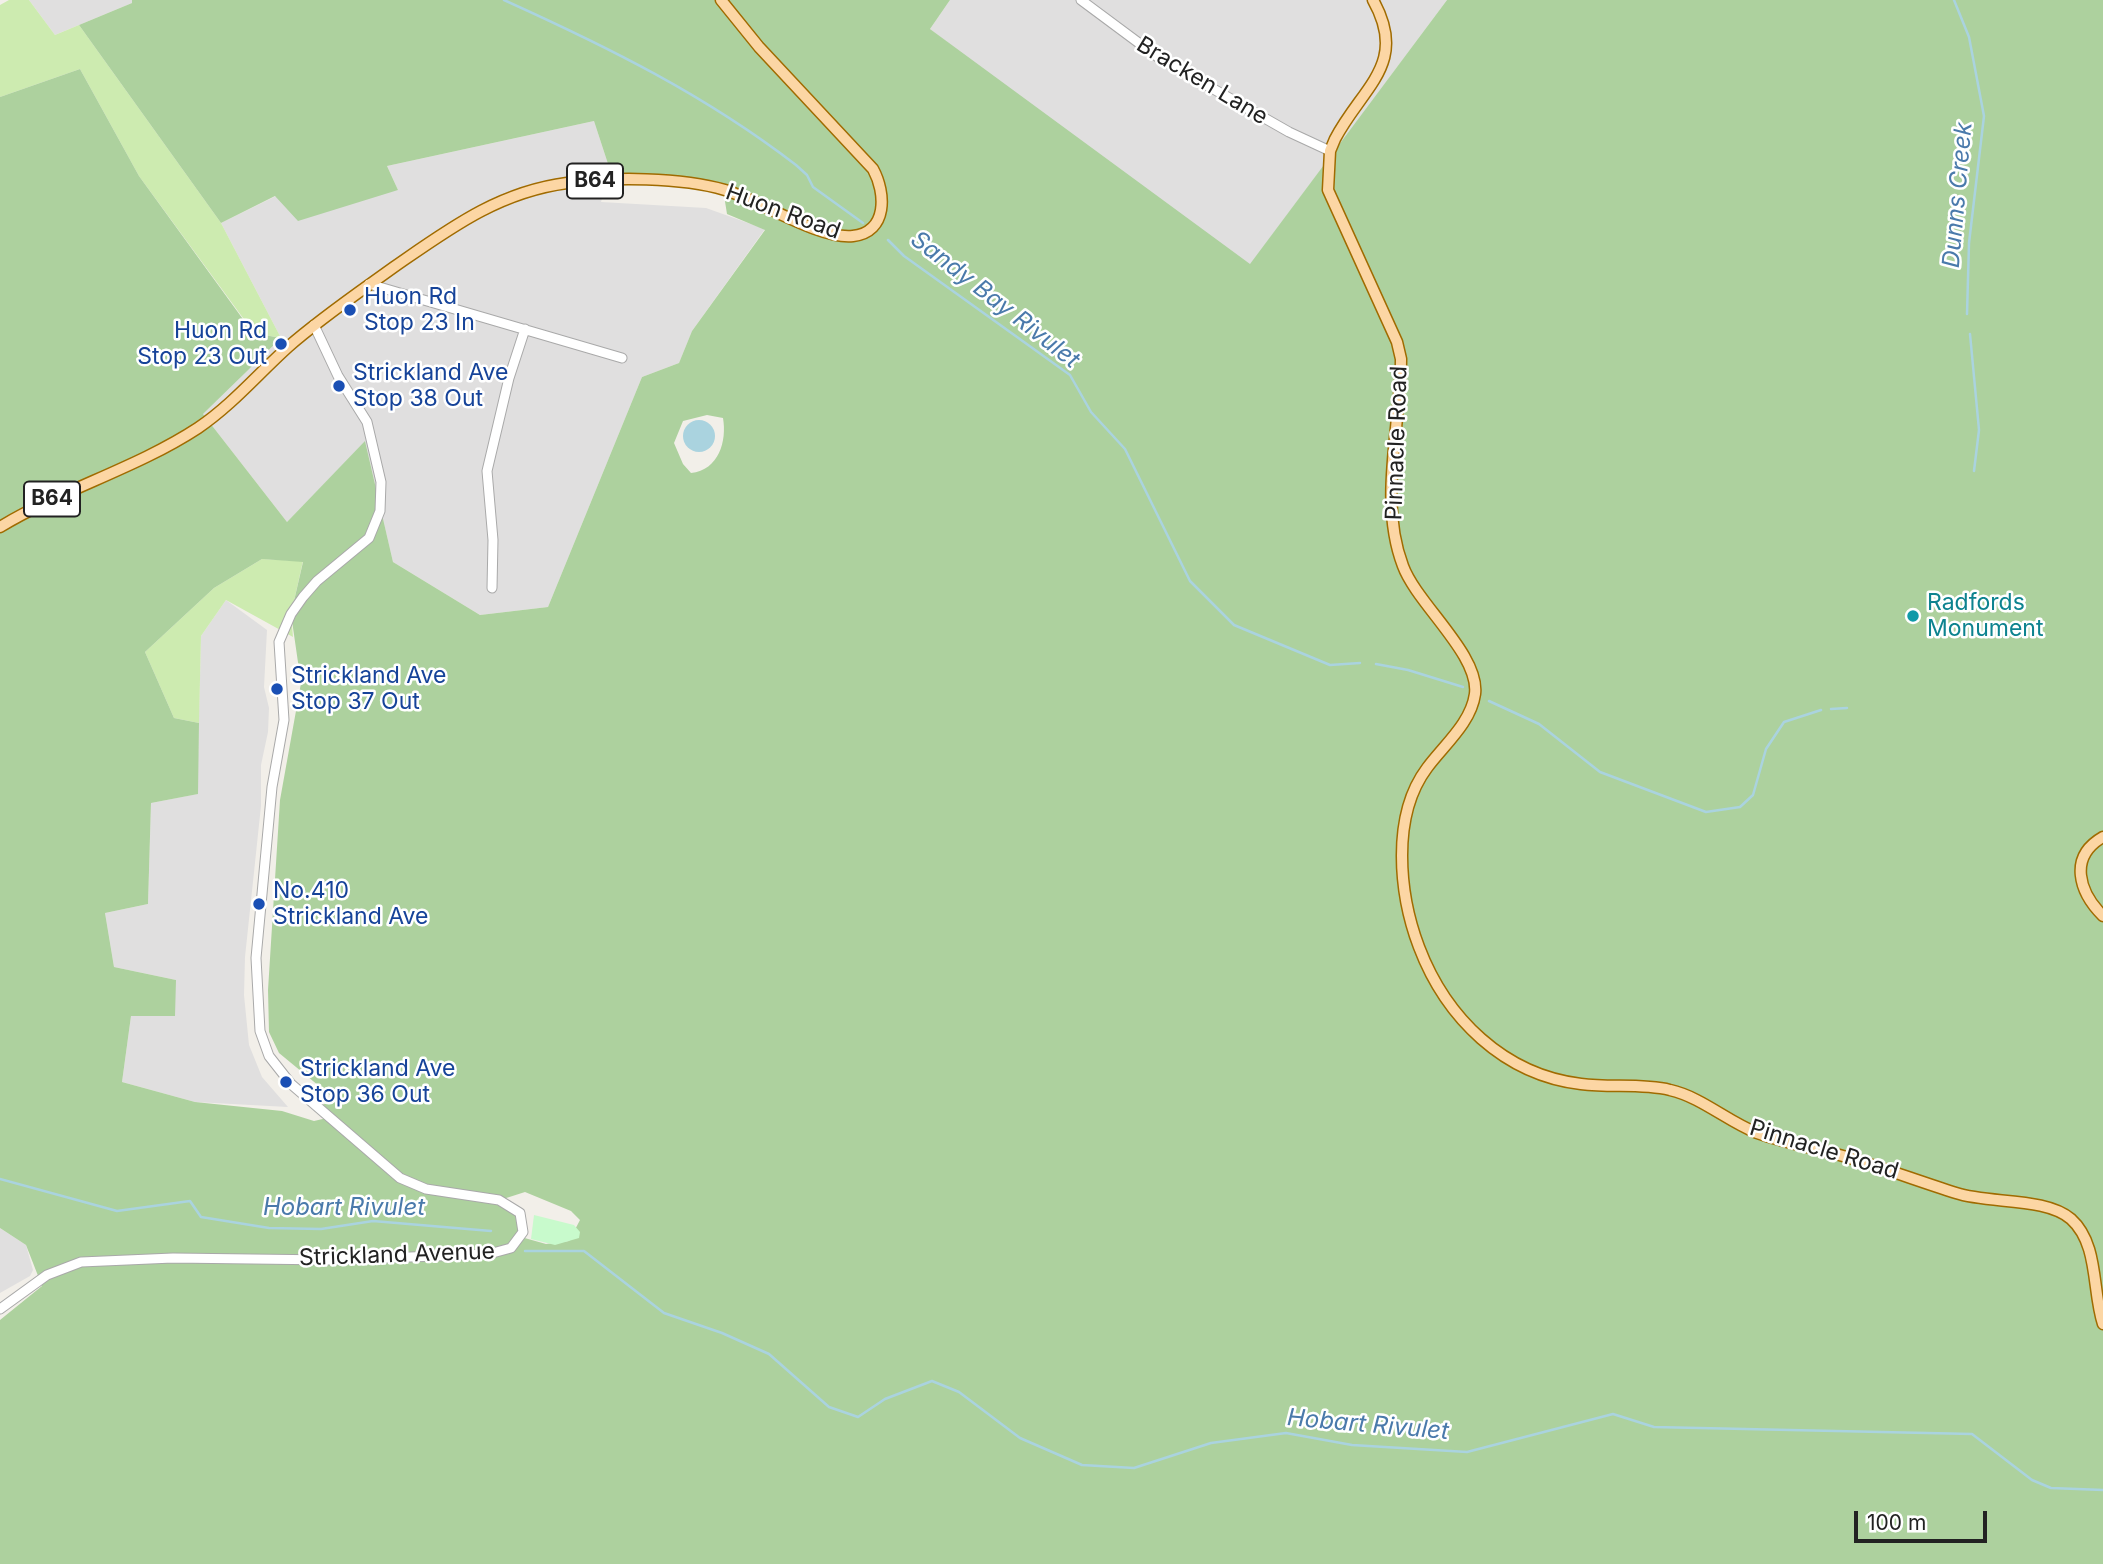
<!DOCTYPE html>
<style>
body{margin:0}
#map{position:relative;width:2103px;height:1564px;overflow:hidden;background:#f2efe9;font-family:Inter,sans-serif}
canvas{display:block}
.scale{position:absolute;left:1854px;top:1511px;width:133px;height:32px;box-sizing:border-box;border:4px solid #222;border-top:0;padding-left:9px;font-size:21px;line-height:24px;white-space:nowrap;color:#222;-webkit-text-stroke:5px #fff;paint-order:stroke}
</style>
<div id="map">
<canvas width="2103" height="1564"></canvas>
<div class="scale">100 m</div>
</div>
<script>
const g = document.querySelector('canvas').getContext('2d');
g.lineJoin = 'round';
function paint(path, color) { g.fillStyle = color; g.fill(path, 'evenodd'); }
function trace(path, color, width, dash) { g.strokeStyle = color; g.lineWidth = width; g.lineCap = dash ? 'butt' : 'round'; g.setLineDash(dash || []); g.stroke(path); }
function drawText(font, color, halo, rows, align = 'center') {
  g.font = font + ' Inter,sans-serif'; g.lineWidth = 5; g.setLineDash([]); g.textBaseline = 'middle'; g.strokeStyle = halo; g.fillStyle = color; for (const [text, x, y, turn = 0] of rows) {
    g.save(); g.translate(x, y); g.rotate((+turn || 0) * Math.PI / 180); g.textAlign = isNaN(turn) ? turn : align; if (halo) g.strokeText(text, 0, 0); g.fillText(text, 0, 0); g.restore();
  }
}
paint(new Path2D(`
 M 29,0 L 132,0 L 132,3 L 55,35 Z
 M 950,0 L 1447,0 L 1250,265 L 1087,151 L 930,29 Z
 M 594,121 L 610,170 L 601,202 L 706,208 L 765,229 L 692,331 L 679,363 L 642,377 L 548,607 L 480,615 L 393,562 L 365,442 L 287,522 L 203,414 L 281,338 L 221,223 L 276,196 L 398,190 L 387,166 Z
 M 226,600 L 267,630 L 264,687 L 269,708 L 268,732 L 261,765 L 261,806 L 245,957 L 244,995 L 249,1045 L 262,1077 L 288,1107 L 195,1102 L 122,1082 L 131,1016 L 176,980 L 114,967 L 105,913 L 148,904 L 151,803 L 197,794 L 201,636 Z
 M 0,1228 L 26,1245 L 33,1270 L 30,1276 L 0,1293 Z`), '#e0dfdf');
paint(new Path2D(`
 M 9,0 L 29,0 L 55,35 L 79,25 L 221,223 L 281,338 L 254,333 L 139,176 L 80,69 L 0,97 L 0,5 Z
 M 262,559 L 303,561 L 291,614 L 293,637 L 226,600 L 201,636 L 199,723 L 174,718 L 145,652 L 214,588 Z`), '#cdebb0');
paint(new Path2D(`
 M 132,0 L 950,0 L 930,29 L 1250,264 L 1447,0 L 2103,0 L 2103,1564 L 0,1564 L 0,1320 L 42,1286 L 26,1245 L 0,1228 L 0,97 L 80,69 L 139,176 L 253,333 L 281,338 L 203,414 L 287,522 L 365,441 L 393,562 L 480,615 L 548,607 L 642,377 L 679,363 L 692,331 L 765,230 L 727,214 L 723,189 L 639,181 L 610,170 L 594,121 L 387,166 L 398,190 L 298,221 L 275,196 L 221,223 L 79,25 L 132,3 ZM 707,415 L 723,418 C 727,441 719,470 691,473 L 683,464 L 674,443 L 683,421 ZM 262,559 L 303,562 L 291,614 L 301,683 L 280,800 L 268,990 L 269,1032 L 279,1053 L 336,1100 L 316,1107 L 327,1118 L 314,1121 L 282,1111 L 195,1102 L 122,1082 L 131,1016 L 175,1016 L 176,980 L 114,967 L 105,913 L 148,904 L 151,803 L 198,794 L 199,723 L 174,718 L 145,652 L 214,588 ZM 525,1192 L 571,1211 L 580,1220 L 569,1241 L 546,1244 L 521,1237 L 522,1217 L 500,1200 Z`), '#add19e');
paint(new Path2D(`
 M 534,1215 L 574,1225 L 580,1232 L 579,1238 L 555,1245 L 531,1239 Z`), '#c8facc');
paint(new Path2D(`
 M683 436a16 16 0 1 1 32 0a16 16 0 1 1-32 0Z`), '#aad3df');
trace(new Path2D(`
 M 504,0 C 608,47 705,95 796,165 L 807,175 L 813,187 L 863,223
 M 1954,0 L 1969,37 L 1984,116 L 1969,243 L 1967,314
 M 888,240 L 904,256 L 1070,375 L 1091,412 L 1125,449 L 1190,581 L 1234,625 L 1330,665 L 1360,663
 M 1970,334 L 1979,430 L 1974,471
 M 1376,664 L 1408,670 L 1463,687
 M 1489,701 L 1539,724 L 1600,772 L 1706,812 L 1740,807 L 1753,795 L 1766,749 L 1784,722 L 1821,710
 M 1831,709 L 1847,708
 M 0,1179 L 117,1211 L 190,1201 L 201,1217 L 269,1228 L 321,1229 L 373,1221 L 491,1231
 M 525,1251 L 584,1251 L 664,1313 L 722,1333 L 769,1354 L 829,1407 L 858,1417 L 885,1399 L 932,1381 L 959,1392 L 1020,1438 L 1082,1465 L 1134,1468 L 1211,1443 L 1286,1433 L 1352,1445 L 1467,1452 L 1613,1414 L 1654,1427 L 1972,1434 L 2032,1480 L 2051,1488 L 2103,1490`), '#aad3df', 2.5);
const minor = new Path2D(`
 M 1081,0 L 1159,58 L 1289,132 L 1330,151
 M 369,284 L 622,358
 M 492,588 L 493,540 L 487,471 L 509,378 L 525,329
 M 0,1309 L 47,1275 L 81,1262 L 173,1258 L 331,1260 L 489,1254 L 511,1248 L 523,1232 L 520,1213 L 499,1200 L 426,1189 L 400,1178 L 291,1084 L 269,1056 L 260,1031 L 256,958 L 272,787 L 284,720 L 279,642 L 291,614 L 303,597 L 317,581 L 369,538 L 380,511 L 381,482 L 367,422 L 338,376 L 314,325`);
const major = new Path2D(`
 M 1373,0 C 1409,64 1362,87 1335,139 L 1330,151 L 1328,190 L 1397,342 L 1401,359 C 1401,426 1378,501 1403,566 C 1417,604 1480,655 1475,694 C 1471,723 1444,745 1427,768 C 1391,816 1399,894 1419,947 C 1446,1018 1504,1075 1581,1084 C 1610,1088 1642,1083 1670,1090 C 1701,1097 1727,1121 1757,1133 C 1784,1143 1815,1148 1843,1156 C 1881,1167 1918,1181 1956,1193 C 1989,1204 2046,1197 2071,1219 C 2099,1244 2092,1291 2103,1324
 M 0,527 C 63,489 137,468 198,428 C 232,405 258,374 288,347 C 321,318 358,293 394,267 C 449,229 498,192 567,183 C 612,177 681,177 725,190 C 759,200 820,240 853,236 C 888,232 886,193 873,169 L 759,47 L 721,0
 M 2103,837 C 2068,857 2079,892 2103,916`);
trace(minor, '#a9a9a9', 11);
trace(major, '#a06b00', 13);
trace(minor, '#fff', 9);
trace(major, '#fcd6a4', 10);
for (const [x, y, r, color] of [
 [350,310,7,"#1a4fb4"],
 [281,344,7,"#1a4fb4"],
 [339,386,7,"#1a4fb4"],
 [1913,616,7,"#0f9aa8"],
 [277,689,7,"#1a4fb4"],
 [259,904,7,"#1a4fb4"],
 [286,1082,7,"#1a4fb4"]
]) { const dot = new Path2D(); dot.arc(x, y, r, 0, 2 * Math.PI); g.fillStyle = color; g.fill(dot); trace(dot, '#fff', 2.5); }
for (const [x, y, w] of [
 [595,181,56],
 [52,499,56]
]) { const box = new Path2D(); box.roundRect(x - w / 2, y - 17.5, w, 35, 5); g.fillStyle = '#fff'; g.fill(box); trace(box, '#222', 2); }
drawText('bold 21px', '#222', null, [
 ["B64",595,181],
 ["B64",52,499]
]);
drawText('23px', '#222', '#fff', [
 ["Bracken Lane",1202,81,31],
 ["Huon Road",783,212,20],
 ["Pinnacle Road",1397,443,-88],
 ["Pinnacle Road",1824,1150,17],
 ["Strickland Avenue",397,1255,-2]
]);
drawText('23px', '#164399', '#fff', [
 ["Huon Rd",364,297],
 ["Stop 23 In",364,323],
 ["Huon Rd",267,331,"right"],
 ["Stop 23 Out",267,357,"right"],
 ["Strickland Ave",353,373],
 ["Stop 38 Out",353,399],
 ["Strickland Ave",291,676],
 ["Stop 37 Out",291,702],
 ["No.410",273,891],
 ["Strickland Ave",273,917],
 ["Strickland Ave",300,1069],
 ["Stop 36 Out",300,1095]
], 'left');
drawText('23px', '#0d838f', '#fff', [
 ["Radfords",1927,603],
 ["Monument",1927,629]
], 'left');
drawText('italic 24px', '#4a7aab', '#fff', [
 ["Dunns Creek",1958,195,-85],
 ["Sandy Bay Rivulet",995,300,38],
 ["Hobart Rivulet",344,1208],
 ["Hobart Rivulet",1368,1425,5]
]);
</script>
